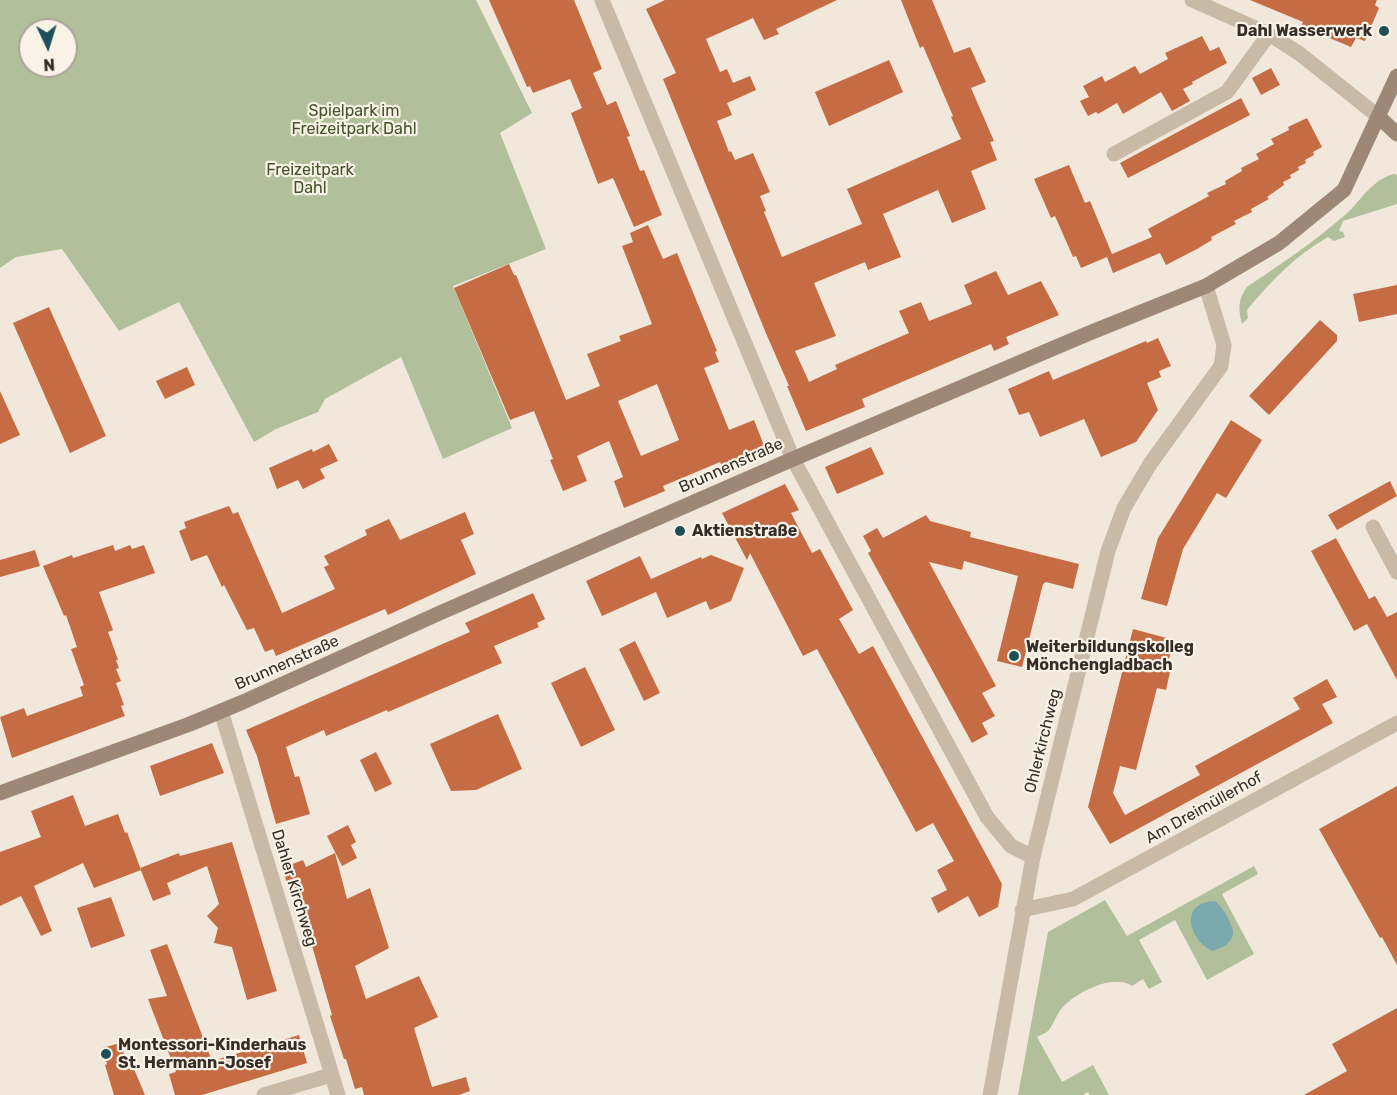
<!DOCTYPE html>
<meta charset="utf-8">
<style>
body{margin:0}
#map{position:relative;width:1397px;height:1095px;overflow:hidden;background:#f1e8db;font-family:Rubik,sans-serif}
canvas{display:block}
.north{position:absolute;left:18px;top:18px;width:60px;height:60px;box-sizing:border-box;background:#f9f2e7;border:2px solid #aba39a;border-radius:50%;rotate:176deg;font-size:16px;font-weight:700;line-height:24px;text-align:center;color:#362d27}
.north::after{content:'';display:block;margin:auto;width:21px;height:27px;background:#1d4f57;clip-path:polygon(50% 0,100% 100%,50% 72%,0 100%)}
</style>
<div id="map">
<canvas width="1397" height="1095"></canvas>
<div class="north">N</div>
</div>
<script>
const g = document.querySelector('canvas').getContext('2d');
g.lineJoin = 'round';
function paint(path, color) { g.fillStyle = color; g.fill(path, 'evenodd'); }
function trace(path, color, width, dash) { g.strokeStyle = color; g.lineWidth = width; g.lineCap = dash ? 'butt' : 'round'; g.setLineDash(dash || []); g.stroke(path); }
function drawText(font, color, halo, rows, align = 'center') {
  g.font = font + ' Rubik,sans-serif'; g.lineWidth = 4.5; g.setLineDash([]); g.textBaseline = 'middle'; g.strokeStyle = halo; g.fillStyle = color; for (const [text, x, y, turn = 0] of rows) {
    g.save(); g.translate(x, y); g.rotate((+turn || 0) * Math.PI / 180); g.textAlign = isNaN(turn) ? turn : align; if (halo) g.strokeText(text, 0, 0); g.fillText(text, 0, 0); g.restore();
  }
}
paint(new Path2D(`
 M 0,0 L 476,0 L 532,113 L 500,133 L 546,249 L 453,286 L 512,428 L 443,459 L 401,357 L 325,399 L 318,412 L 276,429 L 254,442 L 179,302 L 119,331 L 62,249 L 16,257 L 0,268 ZM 30,30 L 66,30 L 66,66 L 30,66 Z
 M 1394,174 L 1397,175 L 1397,204 L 1343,221 L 1339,231 L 1343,232 L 1345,237 L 1334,241 L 1328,237 C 1295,256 1271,281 1247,310 L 1248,318 L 1242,324 C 1238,309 1238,299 1247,287 C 1281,264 1315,241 1345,215 C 1362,200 1371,180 1394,174 Z
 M 1254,866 L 1258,874 L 1222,894 L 1254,954 L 1207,980 L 1175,920 L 1139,940 L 1162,982 L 1149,989 L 1143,979 L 1132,986 C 1114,973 1077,992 1064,1006 C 1057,1013 1054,1023 1049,1030 C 1047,1033 1040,1035 1037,1037 L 1062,1082 L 1093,1065 L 1109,1095 L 1090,1095 L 1088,1092 L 1083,1095 L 1018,1095 L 1048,932 L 1105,900 L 1127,936 Z`), '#b1c09b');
paint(new Path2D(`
 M 1215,901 C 1222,906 1233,924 1233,933 C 1233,938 1229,942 1225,946 L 1212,951 C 1188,939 1179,902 1215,901 Z`), '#7aa9ae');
paint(new Path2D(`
 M 489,0 L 574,0 L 602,69 L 593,73 L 607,105 L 616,101 L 630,136 L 627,137 L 640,171 L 644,170 L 662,215 L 634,227 L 613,178 L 598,184 L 571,113 L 582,108 L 570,79 L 533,93 L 530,86 L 527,87 Z
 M 665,0 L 837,0 L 776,29 L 779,34 L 764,40 L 753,18 L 706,39 L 720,72 L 727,69 L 733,83 L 750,76 L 756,90 L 727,103 L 732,115 L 717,121 L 729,152 L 731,151 L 735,160 L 753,153 L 770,192 L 760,196 L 766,211 L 764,212 L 782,257 L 862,224 L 847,189 L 961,139 L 951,117 L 953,116 L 923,46 L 920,48 L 901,0 L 932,0 L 954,53 L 970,47 L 986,82 L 971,88 L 994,141 L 990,142 L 997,160 L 971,171 L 986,209 L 952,223 L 938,190 L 883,214 L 901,257 L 868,270 L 865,262 L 814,283 L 836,336 L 795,351 L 809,382 L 837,369 L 835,365 L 909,333 L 899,311 L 921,302 L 929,321 L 972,304 L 964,285 L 996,271 L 1008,295 L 1041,281 L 1059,315 L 1006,337 L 1009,344 L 994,351 L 991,344 L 862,399 L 865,407 L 806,431 L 787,386 L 789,386 L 765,331 L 663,79 L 676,73 L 646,9 Z
 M 1250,0 L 1377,0 L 1375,5 L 1379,8 L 1365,41 L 1356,38 L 1351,47 L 1301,26 L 1303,22 Z
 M 1202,36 L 1210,51 L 1219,47 L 1227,63 L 1192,82 L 1193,84 L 1183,89 L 1190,101 L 1172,111 L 1161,92 L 1123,114 L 1117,103 L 1098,114 L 1096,112 L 1088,116 L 1080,101 L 1089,97 L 1083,86 L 1102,76 L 1105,82 L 1135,66 L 1140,74 L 1168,59 L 1165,53 Z
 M 889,60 L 903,92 L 829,126 L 815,92 Z
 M 1271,68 L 1280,85 L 1261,95 L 1252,78 Z
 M 1241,98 L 1250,115 L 1128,178 L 1120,163 Z
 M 1307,118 L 1322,147 L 1313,152 L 1314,155 L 1305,160 L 1306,163 L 1298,167 L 1299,170 L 1290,175 L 1291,178 L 1283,182 L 1284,185 L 1267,197 L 1269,199 L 1251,209 L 1252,212 L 1234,221 L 1236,224 L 1211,237 L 1212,240 L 1197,249 L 1166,265 L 1160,253 L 1113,273 L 1107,257 L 1081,268 L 1076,256 L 1073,257 L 1055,216 L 1051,218 L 1034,179 L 1069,165 L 1085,203 L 1090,201 L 1112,254 L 1152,237 L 1148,229 L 1209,196 L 1207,193 L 1226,184 L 1225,181 L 1242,171 L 1241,168 L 1259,159 L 1256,154 L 1274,144 L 1271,139 L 1289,130 L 1288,127 Z
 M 648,225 L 663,259 L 677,253 L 717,351 L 715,352 L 719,362 L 704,368 L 729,430 L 754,420 L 765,448 L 740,457 L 741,461 L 723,468 L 720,462 L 663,486 L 665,491 L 624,508 L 614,481 L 623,477 L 609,441 L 577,456 L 587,481 L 563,491 L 550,460 L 553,459 L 534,411 L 510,420 L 454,288 L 509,264 L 514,275 L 516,275 L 566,400 L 600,386 L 587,354 L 621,341 L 619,336 L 652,324 L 622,246 L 633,242 L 630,233 ZM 657,384 L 679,440 L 641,456 L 618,401 Z
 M 1397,285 L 1397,314 L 1359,322 L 1353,294 Z
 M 49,307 L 106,436 L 70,453 L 13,323 Z
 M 1320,320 L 1337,335 L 1337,341 L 1269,415 L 1249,396 Z
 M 1158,338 L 1171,366 L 1159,371 L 1161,377 L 1147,383 L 1158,410 L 1136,442 L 1101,457 L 1084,419 L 1040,437 L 1029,412 L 1019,415 L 1008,389 L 1049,371 L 1053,380 L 1146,341 L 1147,343 Z
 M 187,367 L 195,385 L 165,399 L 156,381 Z
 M 0,391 L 20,435 L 0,444 Z
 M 1231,420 L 1262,440 L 1226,498 L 1217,493 L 1183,549 L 1167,606 L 1141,599 L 1158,538 Z
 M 329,444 L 338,461 L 320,469 L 325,478 L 303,489 L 298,480 L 277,489 L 269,468 L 312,449 L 313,452 Z
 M 871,447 L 884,474 L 837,494 L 825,467 Z
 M 1390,481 L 1397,496 L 1337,530 L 1328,515 Z
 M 785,484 L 799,510 L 791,513 L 812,553 L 820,549 L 853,610 L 839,619 L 859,654 L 873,646 L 1002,884 L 998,907 L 979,917 L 968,896 L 938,913 L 931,898 L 947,890 L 937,870 L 954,861 L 933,823 L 916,832 L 817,649 L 803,656 L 750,553 L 747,560 L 722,513 Z
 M 229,506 L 233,514 L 238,512 L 282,613 L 335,589 L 324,567 L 329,565 L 324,556 L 367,535 L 365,530 L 389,519 L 400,540 L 465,512 L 474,534 L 461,540 L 476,574 L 388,615 L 385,609 L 276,656 L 273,649 L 265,652 L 254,628 L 247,630 L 224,585 L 222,587 L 207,555 L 191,561 L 179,531 L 186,528 L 184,522 Z
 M 926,515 L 930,521 L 971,532 L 970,537 L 1079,564 L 1073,589 L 1046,582 L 1043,584 L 1022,667 L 997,661 L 1018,576 L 964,561 L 962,570 L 929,562 L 996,686 L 982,693 L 995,716 L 982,723 L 988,734 L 972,743 L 868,553 L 871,551 L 863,536 L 877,528 L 883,538 Z
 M 1336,538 L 1369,599 L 1375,596 L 1387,617 L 1397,612 L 1397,680 L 1367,624 L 1354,631 L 1311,551 Z
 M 113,545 L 115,551 L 130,545 L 132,549 L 144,545 L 155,573 L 99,592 L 113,630 L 108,632 L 118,660 L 116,660 L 119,668 L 116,669 L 121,681 L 116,683 L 124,705 L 121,706 L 125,716 L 12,758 L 0,717 L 24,708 L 27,716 L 83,696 L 80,687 L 84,685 L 71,649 L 77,647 L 66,615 L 64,616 L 43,566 L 72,555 L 73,558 Z
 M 35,550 L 40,566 L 0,577 L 0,560 Z
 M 711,555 L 744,568 L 731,601 L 710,610 L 706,601 L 667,618 L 656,592 L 602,616 L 586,581 L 640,556 L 651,579 L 701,557 L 702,559 Z
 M 533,593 L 545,619 L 537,623 L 539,627 L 494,646 L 502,663 L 388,712 L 387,710 L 326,736 L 324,730 L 286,747 L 295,777 L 299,776 L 310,814 L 276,824 L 257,756 L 246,730 L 470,632 L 465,623 Z
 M 1133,629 L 1174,640 L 1166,670 L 1170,672 L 1166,690 L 1157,688 L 1136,770 L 1120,766 L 1113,793 L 1125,815 L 1200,775 L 1195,766 L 1300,709 L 1293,698 L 1327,679 L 1337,697 L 1322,704 L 1333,723 L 1110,844 L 1088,807 Z
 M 635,641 L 660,693 L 644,701 L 619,649 Z
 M 585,667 L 615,730 L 581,747 L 551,683 Z
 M 498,714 L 522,769 L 476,790 L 451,791 L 430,744 Z
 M 212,743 L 224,773 L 160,796 L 150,766 Z
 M 376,752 L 392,784 L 375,792 L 360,760 Z
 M 1397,786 L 1397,965 L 1382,937 L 1380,938 L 1319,829 Z
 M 73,795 L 85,826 L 118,814 L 125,833 L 127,832 L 141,870 L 94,888 L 83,863 L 34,886 L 52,931 L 41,936 L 21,896 L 0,906 L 0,852 L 41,837 L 31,811 Z
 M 348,825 L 356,842 L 351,845 L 357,858 L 342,866 L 327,836 Z
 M 232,842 L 277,991 L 247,1000 L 232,947 L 214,943 L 218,928 L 207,916 L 219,904 L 207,866 L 167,883 L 171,894 L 153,901 L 140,868 L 179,853 L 180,856 Z
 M 335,853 L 347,899 L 370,888 L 389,948 L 355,966 L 366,999 L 419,976 L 438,1017 L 414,1028 L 432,1087 L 466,1077 L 470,1091 L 459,1095 L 364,1095 L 362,1087 L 355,1089 L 346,1059 L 344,1059 L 330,1016 L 332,1015 L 295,887 L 289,889 L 282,868 L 303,860 L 306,867 Z
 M 111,897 L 125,936 L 91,948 L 77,908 Z
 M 167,944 L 212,1061 L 299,1035 L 307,1063 L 202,1095 L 175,1095 L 169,1074 L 176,1072 L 148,999 L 167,996 L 150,950 Z
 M 1397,1008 L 1397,1095 L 1304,1095 L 1347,1071 L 1332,1044 Z
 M 120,1043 L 130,1070 L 134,1069 L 145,1095 L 114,1095 L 105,1065 L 107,1064 L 102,1048 Z`), '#c56c45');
trace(new Path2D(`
 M 602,0 L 793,459 L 987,817 L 1011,846 L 1033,857
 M 1192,0 L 1269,34 L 1300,54 L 1379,117
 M 1114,154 L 1227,92 L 1269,34
 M 1373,527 L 1397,572
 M 221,711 L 338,1095
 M 1022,910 L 1073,899 L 1397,723
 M 264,1095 L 331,1075
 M 990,1095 L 1033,857 L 1108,551 L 1124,508 L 1150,464 L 1221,366 L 1224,345 L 1206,286`), '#c9b9a7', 15);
trace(new Path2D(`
 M 1379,117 L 1397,134
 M 0,793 L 190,724 L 243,702 L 442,612 L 793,459 L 1087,334 L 1206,286 L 1279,243 L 1344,190 L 1397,76`), '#9d8878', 15);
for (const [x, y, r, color] of [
 [1384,31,6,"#1d4f57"],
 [680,531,6,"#1d4f57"],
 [1014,656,6,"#1d4f57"],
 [106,1054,6,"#1d4f57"]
]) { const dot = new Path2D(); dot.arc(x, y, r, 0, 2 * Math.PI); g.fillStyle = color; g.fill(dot); trace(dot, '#f9f2e7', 2); }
drawText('bold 16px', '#362d27', '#f9f2e7', [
 ["Dahl Wasserwerk",1372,31,"right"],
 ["Aktienstraße",692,531],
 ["Weiterbildungskolleg",1026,647],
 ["Mönchengladbach",1026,665],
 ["Montessori-Kinderhaus",118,1045],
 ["St. Hermann-Josef",118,1063]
], 'left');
drawText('16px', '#42542b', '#f9f2e7', [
 ["Spielpark im",354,111],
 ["Freizeitpark Dahl",354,129],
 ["Freizeitpark",310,170],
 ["Dahl",310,188]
]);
drawText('16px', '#362d27', '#f9f2e7', [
 ["Brunnenstraße",731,466,-24],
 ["Brunnenstraße",287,663,-24],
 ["Ohlerkirchweg",1043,741,-76],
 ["Am Dreimüllerhof",1204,808,-29],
 ["Dahler Kirchweg",294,888,73]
]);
</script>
